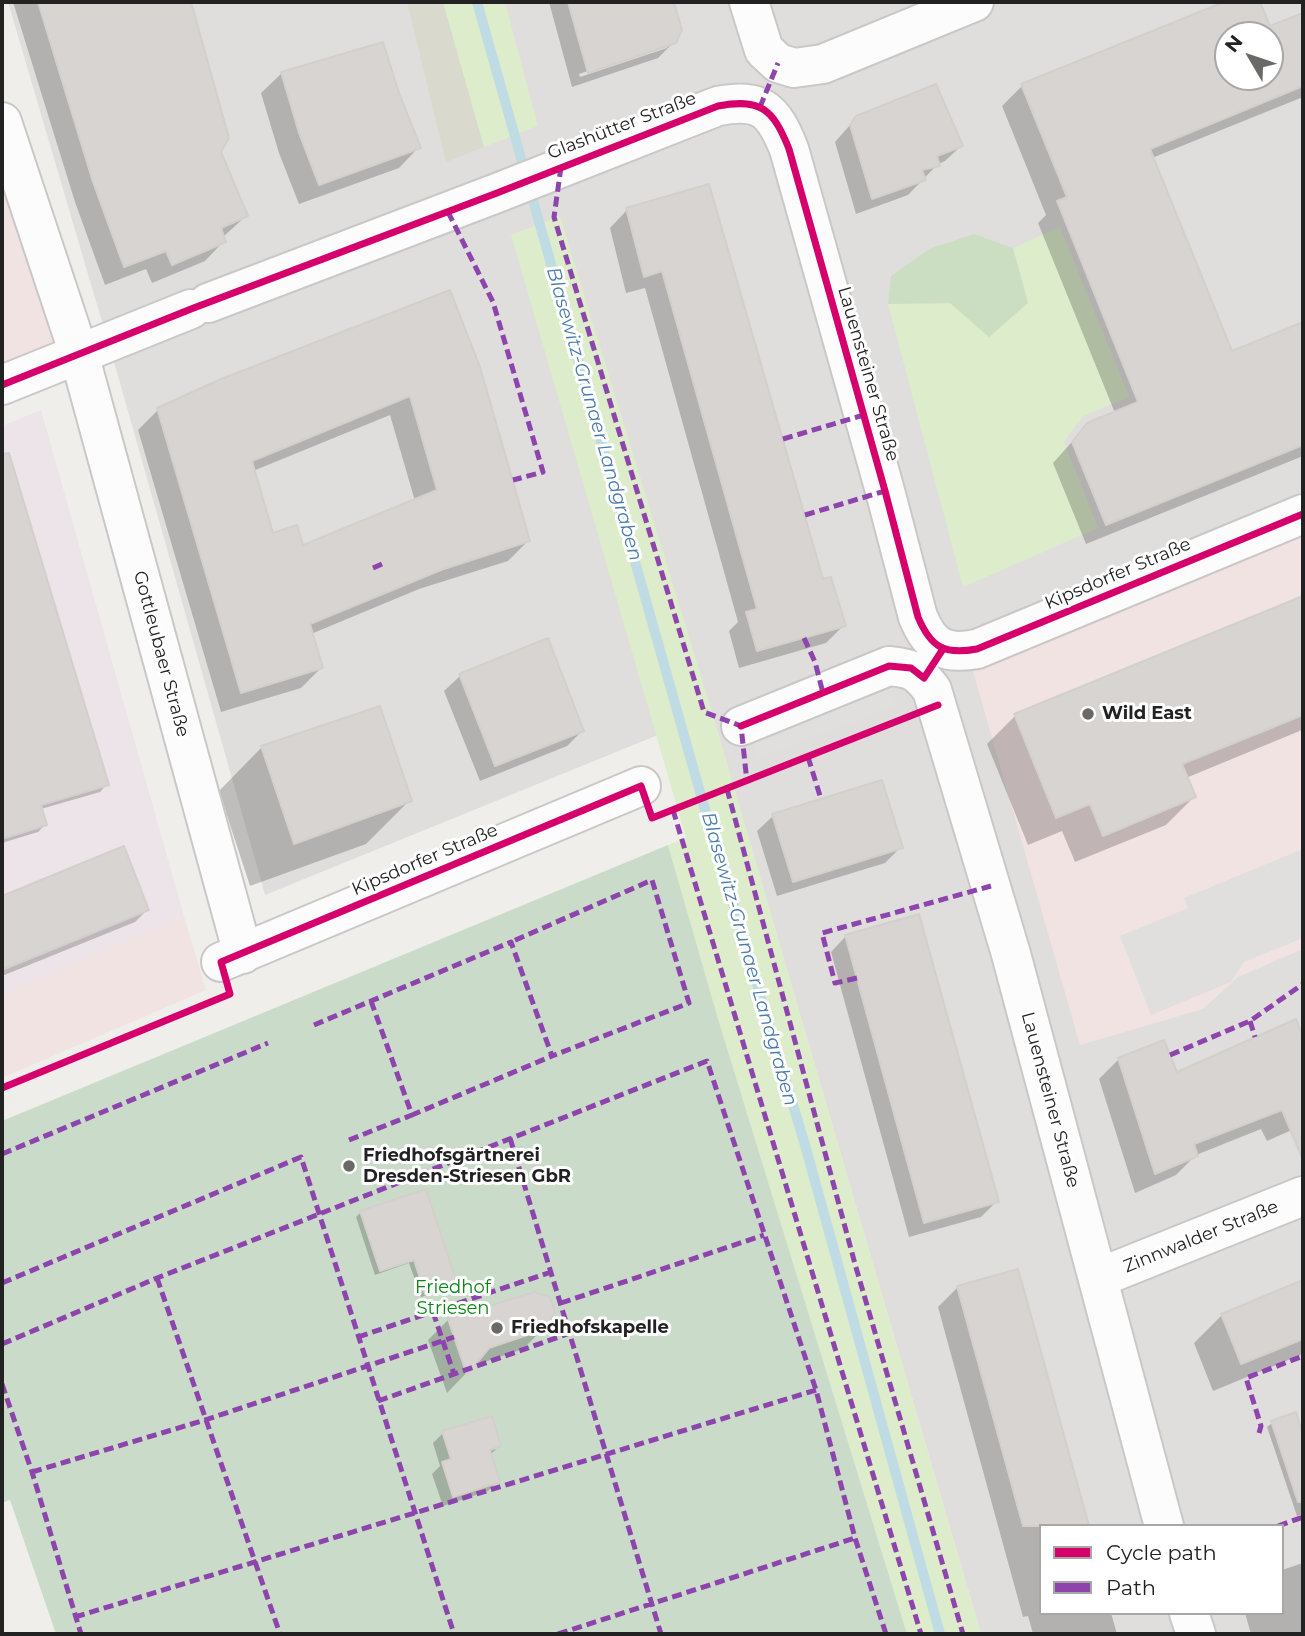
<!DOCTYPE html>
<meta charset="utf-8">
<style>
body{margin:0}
#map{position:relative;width:1305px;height:1636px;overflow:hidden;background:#f0eeeb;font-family:Montserrat,sans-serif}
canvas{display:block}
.frame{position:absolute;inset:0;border:4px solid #222;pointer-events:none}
.legend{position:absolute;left:1039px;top:1524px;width:245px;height:91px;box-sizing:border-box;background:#fff;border:2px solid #a7a7a7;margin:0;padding:9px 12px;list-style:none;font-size:21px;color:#222}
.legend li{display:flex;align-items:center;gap:14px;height:35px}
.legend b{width:35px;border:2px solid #a7a7a7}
.north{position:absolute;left:1214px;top:21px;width:70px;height:70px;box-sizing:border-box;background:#fff;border:2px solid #a7a7a7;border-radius:50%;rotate:309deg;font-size:19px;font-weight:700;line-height:28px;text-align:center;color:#222}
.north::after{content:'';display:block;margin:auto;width:24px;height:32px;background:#6a6968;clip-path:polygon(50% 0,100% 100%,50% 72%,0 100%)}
</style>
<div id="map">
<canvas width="1305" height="1636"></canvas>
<div class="frame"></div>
<ul class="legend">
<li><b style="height:9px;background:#d6006c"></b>Cycle path</li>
<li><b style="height:9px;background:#8e44ad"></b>Path</li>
</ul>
<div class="north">N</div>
</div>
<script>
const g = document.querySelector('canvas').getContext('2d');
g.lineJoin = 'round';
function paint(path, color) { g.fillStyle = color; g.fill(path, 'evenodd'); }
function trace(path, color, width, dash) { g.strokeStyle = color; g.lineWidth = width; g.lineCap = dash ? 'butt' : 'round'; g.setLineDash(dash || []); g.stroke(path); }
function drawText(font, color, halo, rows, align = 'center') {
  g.font = font + ' Montserrat,sans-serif'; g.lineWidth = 6; g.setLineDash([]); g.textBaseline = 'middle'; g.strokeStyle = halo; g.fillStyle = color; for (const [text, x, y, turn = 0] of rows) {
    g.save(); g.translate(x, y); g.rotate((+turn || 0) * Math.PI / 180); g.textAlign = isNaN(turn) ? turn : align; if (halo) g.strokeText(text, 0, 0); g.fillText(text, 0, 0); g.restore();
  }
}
paint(new Path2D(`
 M 8,2 L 1303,2 L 1303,1634 L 981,1634 L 712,713 L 265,895 L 120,383 ZM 1228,35 L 1270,35 L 1270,77 L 1228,77 ZM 1041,1526 L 1282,1526 L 1282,1613 L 1041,1613 Z`), '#dfdedc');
paint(new Path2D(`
 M 2,171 L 64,341 L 2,365 Z
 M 1303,509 L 1303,949 L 1238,977 L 1203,1009 L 1080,1045 L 966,647 Z
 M 184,916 L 206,990 L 2,1078 L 2,994 Z`), '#f1e3e1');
paint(new Path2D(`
 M 41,410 L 184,916 L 2,994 L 2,426 Z`), '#ede4e9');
paint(new Path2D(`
 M 407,2 L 443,2 L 484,147 L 446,162 Z`), '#d9d9cd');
paint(new Path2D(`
 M 443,2 L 505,2 L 538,126 L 484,147 Z
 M 560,216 L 710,705 L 981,1634 L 907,1634 L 719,1022 L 668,845 L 686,838 L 511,235 Z
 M 1060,227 L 1129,397 L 1083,416 L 1064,442 L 1098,528 L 963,587 L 888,304 L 1028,303 L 1013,248 Z`), '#ddeccb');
paint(new Path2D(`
 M 974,234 L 1013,248 L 1028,303 L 989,337 L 950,303 L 888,304 L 891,276 L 929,249 Z`), '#cbdec1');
paint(new Path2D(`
 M 668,845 L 719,1022 L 907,1634 L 56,1634 L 10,1500 L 2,1503 L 2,1121 Z`), '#cadbca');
paint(new Path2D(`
 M 886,675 L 897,705 L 758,758 L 747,728 Z
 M 1303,849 L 1303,938 L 1244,962 L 1231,982 L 1151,1015 L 1120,936 L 1188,908 L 1184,898 Z`), '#e0dfde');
paint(new Path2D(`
 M 13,2 L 189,2 L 227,138 L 220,152 L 246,216 L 223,237 L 224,241 L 205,261 L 152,283 L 146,269 L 105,285 L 75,202 Z
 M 549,2 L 672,2 L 680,30 L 674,42 L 658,58 L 572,87 ZM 667,44 L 667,48 L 580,77 L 579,74 Z
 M 1228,2 L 1258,2 L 1269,28 L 1302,16 L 1303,97 L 1152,158 L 1231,354 L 1303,324 L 1303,456 L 1086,544 L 1053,463 L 1088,424 L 1115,413 L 1038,223 L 1046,215 L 1002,106 L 1022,86 ZM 1228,35 L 1270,35 L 1270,77 L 1228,77 Z
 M 282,73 L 397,94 L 419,147 L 399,168 L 299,204 L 279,153 L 261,93 Z
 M 857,117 L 961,146 L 945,161 L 938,164 L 908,195 L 856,214 L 835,142 Z
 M 708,186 L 822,581 L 844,625 L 826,643 L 739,668 L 729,631 L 738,622 L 645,288 L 626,293 L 610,228 L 627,210 Z
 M 449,293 L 528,541 L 508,561 L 419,589 L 311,634 L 321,668 L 301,688 L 221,712 L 138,430 L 158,410 ZM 390,415 L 415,501 L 302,547 L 272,535 L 253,471 Z
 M 18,489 L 107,784 L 100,792 L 41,809 L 45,825 L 38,832 L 2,843 L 2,494 Z
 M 1303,597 L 1303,733 L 1302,730 L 1186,778 L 1194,797 L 1166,825 L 1075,862 L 1062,831 L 1028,845 L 987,744 L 1015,716 Z
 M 460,676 L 582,731 L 567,746 L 480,781 L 444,691 Z
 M 262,747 L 410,800 L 366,844 L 250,886 L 219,791 Z
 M 773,816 L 901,847 L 885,863 L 777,896 L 757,831 Z
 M 123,849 L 147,910 L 135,922 L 2,976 L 2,898 Z
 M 846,936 L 997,1201 L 981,1217 L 909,1237 L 831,952 Z
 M 1295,1021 L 1303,1041 L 1303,1125 L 1267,1141 L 1261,1129 L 1196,1155 L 1176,1175 L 1135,1193 L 1099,1079 L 1119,1059 L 1176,1074 Z
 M 361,1212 L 455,1283 L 451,1287 L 421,1297 L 409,1263 L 375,1275 L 356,1217 Z
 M 1303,1282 L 1303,1354 L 1213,1391 L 1194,1343 L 1222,1315 Z
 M 958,1287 L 1041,1526 L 1041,1613 L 1111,1613 L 1117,1634 L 1033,1634 L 1028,1616 L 1023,1617 L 938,1307 Z
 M 448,1320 L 544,1328 L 523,1349 L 473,1366 L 447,1393 L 428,1340 Z
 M 1295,1415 L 1303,1440 L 1303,1514 L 1297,1516 L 1267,1427 L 1272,1423 Z
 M 443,1433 L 499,1446 L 490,1455 L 498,1481 L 488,1491 L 443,1506 L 432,1474 L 440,1466 L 433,1443 Z
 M 1303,1563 L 1303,1634 L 1251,1634 L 1245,1613 L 1282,1613 L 1282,1570 Z`), '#0003');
trace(new Path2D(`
 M 477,2 L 704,806 L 805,1145 L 940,1634`), '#bfdbe3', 10);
const building = new Path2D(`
 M 38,2 L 191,2 L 229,138 L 221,152 L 248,216 L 221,228 L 226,242 L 172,265 L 166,251 L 124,267 L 93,182 Z
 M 568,2 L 674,2 L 682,30 L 676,43 L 588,73 Z
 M 1224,2 L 1260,2 L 1270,26 L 1303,13 L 1303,86 L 1150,149 L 1232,351 L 1303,322 L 1303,445 L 1106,525 L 1072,442 L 1087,423 L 1138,402 L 1057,201 L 1067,197 L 1021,84 ZM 1228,35 L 1270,35 L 1270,77 L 1228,77 Z
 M 383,42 L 399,93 L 421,148 L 319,185 L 299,133 L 281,72 Z
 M 936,84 L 963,146 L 937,156 L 940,166 L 922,170 L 926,180 L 872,199 L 850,125 L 856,116 Z
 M 709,184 L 823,579 L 831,577 L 846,626 L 757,651 L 746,612 L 757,609 L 662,271 L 644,277 L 626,208 Z
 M 450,290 L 480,367 L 530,541 L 441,570 L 310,624 L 323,668 L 241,693 L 157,408 L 221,379 ZM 410,396 L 437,490 L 303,545 L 297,525 L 273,533 L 252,461 Z
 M 9,453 L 109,785 L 41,805 L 47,825 L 2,839 L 2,454 Z
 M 1303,596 L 1303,715 L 1182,764 L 1196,797 L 1103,836 L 1090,804 L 1056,818 L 1014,714 Z
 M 548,638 L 584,731 L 495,766 L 459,674 Z
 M 380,706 L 412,801 L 294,844 L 261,746 Z
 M 882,780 L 903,848 L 793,882 L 772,814 Z
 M 124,846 L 149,910 L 2,970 L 2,896 Z
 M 919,914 L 999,1202 L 924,1223 L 845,935 Z
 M 1296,1019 L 1303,1037 L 1303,1160 L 1282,1110 L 1194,1144 L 1198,1156 L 1155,1174 L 1118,1058 L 1164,1040 L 1177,1072 Z
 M 426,1189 L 457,1283 L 425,1294 L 414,1260 L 380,1271 L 360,1211 Z
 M 1018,1269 L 1027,1301 L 1089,1526 L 1023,1526 L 957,1286 Z
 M 1303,1280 L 1303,1339 L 1241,1364 L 1221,1314 Z
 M 534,1292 L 549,1297 L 554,1306 L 554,1314 L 545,1329 L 489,1348 L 467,1375 L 448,1319 Z
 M 1296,1412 L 1303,1435 L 1303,1502 L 1298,1502 L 1271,1421 Z
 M 492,1416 L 501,1446 L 490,1450 L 500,1482 L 453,1497 L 442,1462 L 451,1459 L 442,1431 Z`);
paint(building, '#d7d4d2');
trace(building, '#d3d0cc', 2);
const minor = new Path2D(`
 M 749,2 L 764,50 L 778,63 L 794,68 L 823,64 L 974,2
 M 2,122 L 79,354 L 243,954
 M 208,303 L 497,193 L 718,106 C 761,98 773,109 789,149 L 885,491 L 918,617 C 931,648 945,655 977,649 L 1303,514
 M 2,385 L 191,309
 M 741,726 L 889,666 C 912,668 918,671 932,690 L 1011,954 L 1164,1526
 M 221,962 L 641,786
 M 1098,1278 L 1303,1196
 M 1189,1613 L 1196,1634`);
trace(minor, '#c9c8c7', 42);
trace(minor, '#fdfcfc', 38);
trace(new Path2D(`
 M 760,107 L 778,63
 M 561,167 L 554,217 L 704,712 L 741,726 L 747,782
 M 448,212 L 493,302 L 543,472 L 513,480
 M 783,439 L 864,415
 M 805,515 L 885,491
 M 373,568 L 382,564
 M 804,638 L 815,662 L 823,693
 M 808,757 L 821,799
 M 727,789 L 855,1264 L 963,1634
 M 673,810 L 921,1634
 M 857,978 L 835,983 L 822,933 L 991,886
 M 371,1001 L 412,1115 L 552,1056
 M 1250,1021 L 1255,1037
 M 314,1025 L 511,942 L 552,1056 L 689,1003 L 652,880 L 511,942
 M 1170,1055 L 1250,1021 L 1303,984
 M 510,1138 L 661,1634
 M 349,1140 L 412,1115
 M 2,1154 L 268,1043
 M 157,1278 L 280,1634
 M 2,1283 L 301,1157 L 454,1634
 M 561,1303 L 764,1235
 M 433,1312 L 454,1374
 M 358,1337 L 551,1272
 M 2,1344 L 157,1278 L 707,1061 L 816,1390 L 855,1538 L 886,1634
 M 2,1384 L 32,1472 L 81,1634
 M 378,1401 L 570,1333
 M 1259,1433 L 1261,1426 L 1246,1378 L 1303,1356
 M 32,1472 L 205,1420 L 454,1337
 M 1278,1526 L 1303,1517
 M 75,1617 L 816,1390
 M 558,1634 L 855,1538`), '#8e44ad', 5, [10, 5]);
trace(new Path2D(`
 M 2,385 L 191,309 L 497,193 L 718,106 C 761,98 773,109 789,149 L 885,491 L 918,617 C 931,648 945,655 977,649 L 1303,514
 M 741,726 L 889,666 L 911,668 L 924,678 L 943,649
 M 2,1088 L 230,994 L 221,962 L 641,786 L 652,818 L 938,705`), '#d6006c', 7);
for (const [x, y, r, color] of [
 [1088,714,7,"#6a6968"],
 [349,1166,7,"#6a6968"],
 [497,1328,7,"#6a6968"]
]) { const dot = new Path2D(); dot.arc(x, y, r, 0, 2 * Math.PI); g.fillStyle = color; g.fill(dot); trace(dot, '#fff', 2.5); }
drawText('18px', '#222', '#fff', [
 ["Glashütter Straße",622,126,-21],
 ["Lauensteiner Straße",868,374,74],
 ["Kipsdorfer Straße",1118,574,-23],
 ["Gottleubaer Straße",161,654,75],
 ["Kipsdorfer Straße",425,860,-23],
 ["Lauensteiner Straße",1050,1100,75],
 ["Zinnwalder Straße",1201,1237,-22]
]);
drawText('bold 18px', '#222', '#fff', [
 ["Wild East",1102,714],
 ["Friedhofsgärtnerei",363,1156],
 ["Dresden-Striesen GbR",363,1177],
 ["Friedhofskapelle",511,1328]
], 'left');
drawText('18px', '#0c8416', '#fff', [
 ["Friedhof",453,1288],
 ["Striesen",453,1309]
]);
drawText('italic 19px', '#4a7aab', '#fff', [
 ["Blasewitz‐Grunaer Landgraben",594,414,74],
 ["Blasewitz‐Grunaer Landgraben",749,959,74]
]);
</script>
